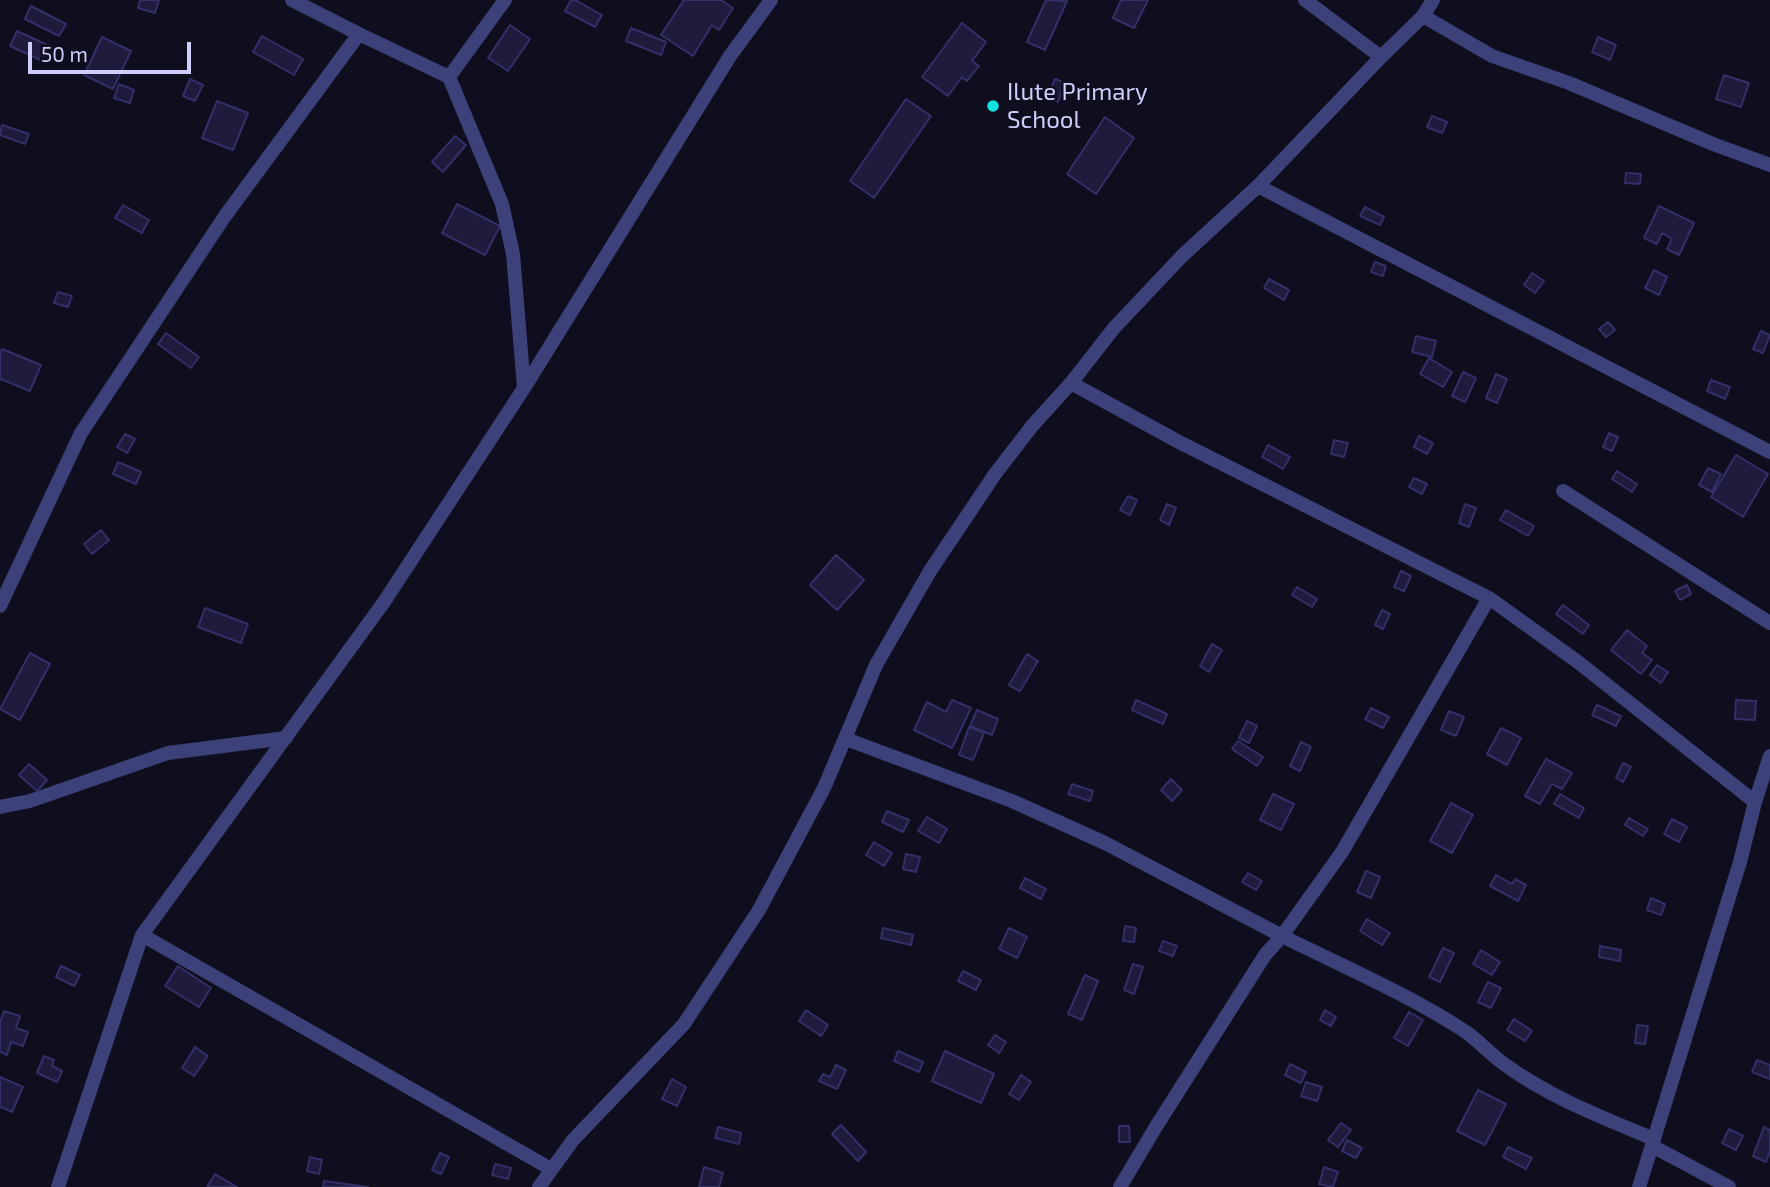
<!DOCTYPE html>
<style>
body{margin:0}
#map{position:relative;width:1770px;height:1187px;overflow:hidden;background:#0e0e1e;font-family:"Exo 2",sans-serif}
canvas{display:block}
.scale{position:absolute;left:28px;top:42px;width:163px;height:32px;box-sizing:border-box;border:4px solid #cecefb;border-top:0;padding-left:9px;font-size:21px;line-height:24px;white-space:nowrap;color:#cecefb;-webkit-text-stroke:5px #0e0e1e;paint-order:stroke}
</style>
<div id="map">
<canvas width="1770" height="1187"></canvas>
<div class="scale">50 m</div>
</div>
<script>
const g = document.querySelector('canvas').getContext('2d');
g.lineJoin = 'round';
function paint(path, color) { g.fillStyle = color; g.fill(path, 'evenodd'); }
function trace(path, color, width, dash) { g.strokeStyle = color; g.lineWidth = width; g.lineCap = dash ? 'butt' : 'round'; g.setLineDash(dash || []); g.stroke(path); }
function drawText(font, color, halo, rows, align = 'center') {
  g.font = font + ' "Exo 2",sans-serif'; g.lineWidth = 5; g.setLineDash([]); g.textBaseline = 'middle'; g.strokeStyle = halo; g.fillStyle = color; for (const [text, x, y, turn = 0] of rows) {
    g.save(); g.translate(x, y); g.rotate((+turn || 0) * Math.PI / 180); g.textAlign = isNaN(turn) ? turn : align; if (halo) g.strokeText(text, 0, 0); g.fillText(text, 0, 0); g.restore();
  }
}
const building = new Path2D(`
 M 140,0 L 159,0 L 155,13 L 138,8 Z
 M 571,0 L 575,0 L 602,15 L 595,27 L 565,11 Z
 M 684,0 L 721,0 L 733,8 L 719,30 L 712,25 L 693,56 L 661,35 Z
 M 1046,0 L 1067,1 L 1045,50 L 1027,42 Z
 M 1121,0 L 1148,0 L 1134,28 L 1113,18 Z
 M 31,6 L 66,24 L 59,36 L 25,19 Z
 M 962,23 L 986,42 L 972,61 L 979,66 L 967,81 L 962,77 L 948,96 L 922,77 Z
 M 510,25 L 530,39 L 508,71 L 488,58 Z
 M 631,28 L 666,42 L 661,55 L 626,41 Z
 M 17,31 L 54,48 L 47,63 L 10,46 Z
 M 262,36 L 303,59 L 294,75 L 253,52 Z
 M 102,37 L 131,51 L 113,89 L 84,75 Z
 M 1598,37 L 1616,45 L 1610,60 L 1592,52 Z
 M 1724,75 L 1749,83 L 1741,107 L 1716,99 Z
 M 190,79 L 203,85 L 195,101 L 183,96 Z
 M 1055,79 L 1065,83 L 1058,102 L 1047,98 Z
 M 119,84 L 134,90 L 130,103 L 114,98 Z
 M 906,99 L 931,116 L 874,198 L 850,181 Z
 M 217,101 L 248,113 L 233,150 L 202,138 Z
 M 1432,116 L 1447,122 L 1442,133 L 1427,127 Z
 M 1105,117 L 1134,138 L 1096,194 L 1067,174 Z
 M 2,125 L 29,134 L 25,144 L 0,135 Z
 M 455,136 L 466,145 L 443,172 L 432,162 Z
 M 1626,173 L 1641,174 L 1640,184 L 1625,183 Z
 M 457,204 L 500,226 L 485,255 L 442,233 Z
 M 123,205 L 149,220 L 142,233 L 115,218 Z
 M 1659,206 L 1694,223 L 1679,255 L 1667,249 L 1672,239 L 1662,233 L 1657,244 L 1644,238 Z
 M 1365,207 L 1384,217 L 1380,225 L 1360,216 Z
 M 1375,262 L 1386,266 L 1383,276 L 1371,272 Z
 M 1654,270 L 1667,277 L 1659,295 L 1645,288 Z
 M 1532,273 L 1544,281 L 1535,293 L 1524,285 Z
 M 1269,279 L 1289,290 L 1284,300 L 1264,288 Z
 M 58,292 L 72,296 L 68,307 L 54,303 Z
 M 1608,322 L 1615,330 L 1606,337 L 1599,329 Z
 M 1761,331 L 1770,335 L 1763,353 L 1753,349 Z
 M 166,333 L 199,357 L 191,368 L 158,344 Z
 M 1416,336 L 1436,341 L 1432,357 L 1412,352 Z
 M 2,349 L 41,365 L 30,391 L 0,379 L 0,355 Z
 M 1429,358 L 1452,372 L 1443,387 L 1420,374 Z
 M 1463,372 L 1476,378 L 1465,402 L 1452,396 Z
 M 1496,374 L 1507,379 L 1497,403 L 1486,398 Z
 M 1711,380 L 1730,387 L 1725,399 L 1707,391 Z
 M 1609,433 L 1618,437 L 1612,451 L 1603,447 Z
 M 125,434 L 135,439 L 127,453 L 117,447 Z
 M 1419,436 L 1433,443 L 1427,454 L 1414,447 Z
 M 1334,440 L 1348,443 L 1344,457 L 1331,454 Z
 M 1268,445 L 1290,457 L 1283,469 L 1262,457 Z
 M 1736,455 L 1768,474 L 1743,517 L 1711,497 Z
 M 118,462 L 141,472 L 136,484 L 113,474 Z
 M 1708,468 L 1721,474 L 1712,492 L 1699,485 Z
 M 1617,471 L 1637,484 L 1632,492 L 1612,479 Z
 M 1414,478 L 1427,484 L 1422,494 L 1409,487 Z
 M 1128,496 L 1137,500 L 1130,515 L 1120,510 Z
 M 1167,504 L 1176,508 L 1169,525 L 1160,520 Z
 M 1465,504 L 1476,508 L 1469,527 L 1459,523 Z
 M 1506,510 L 1534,526 L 1528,536 L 1500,520 Z
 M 101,530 L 109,540 L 92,554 L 84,544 Z
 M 836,555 L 864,580 L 837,610 L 810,585 Z
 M 1401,571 L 1411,576 L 1404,591 L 1394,587 Z
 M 1687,585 L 1691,594 L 1680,600 L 1675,591 Z
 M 1297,587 L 1317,599 L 1312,607 L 1292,595 Z
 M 1563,605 L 1589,625 L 1583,634 L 1556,614 Z
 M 205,608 L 248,624 L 241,643 L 198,627 Z
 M 1382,610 L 1390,614 L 1383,629 L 1375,625 Z
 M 1627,630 L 1647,646 L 1642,653 L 1652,660 L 1641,674 L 1611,650 Z
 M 1212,644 L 1222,650 L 1209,672 L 1200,666 Z
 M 30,653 L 50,664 L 20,720 L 0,709 Z
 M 1027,654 L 1038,661 L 1020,691 L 1009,685 Z
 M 1657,665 L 1668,672 L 1661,683 L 1650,675 Z
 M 952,700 L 971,708 L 952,748 L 914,730 L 927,702 L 946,712 Z
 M 1136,700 L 1167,714 L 1163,724 L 1132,710 Z
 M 1736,700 L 1756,701 L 1755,720 L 1735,719 Z
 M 1597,705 L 1621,716 L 1616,726 L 1592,715 Z
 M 1371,708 L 1389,717 L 1383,728 L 1365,719 Z
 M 977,710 L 998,719 L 992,735 L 970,726 Z
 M 1449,711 L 1464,717 L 1456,736 L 1441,730 Z
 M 1247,721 L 1257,726 L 1249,743 L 1239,738 Z
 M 969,727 L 984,733 L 973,760 L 959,755 Z
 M 1501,728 L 1521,738 L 1507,765 L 1487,754 Z
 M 1238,741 L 1263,757 L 1257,766 L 1232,749 Z
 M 1301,742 L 1311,747 L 1300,771 L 1290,766 Z
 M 1546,759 L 1572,773 L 1562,789 L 1552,784 L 1540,804 L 1525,796 Z
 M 1623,763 L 1631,767 L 1623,782 L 1616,778 Z
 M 29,764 L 47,780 L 37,791 L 19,775 Z
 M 1171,779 L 1182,790 L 1172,801 L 1161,790 Z
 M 1072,784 L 1093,791 L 1090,801 L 1068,794 Z
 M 1273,794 L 1294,804 L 1281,830 L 1260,820 Z
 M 1560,794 L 1584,808 L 1579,818 L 1554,804 Z
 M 1451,803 L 1473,815 L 1452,853 L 1430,841 Z
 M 887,811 L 909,820 L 903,832 L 882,822 Z
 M 927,817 L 947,829 L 939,843 L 918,831 Z
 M 1629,818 L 1648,829 L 1643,836 L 1625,825 Z
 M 1672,819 L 1687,827 L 1679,842 L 1664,834 Z
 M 874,842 L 892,853 L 884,866 L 866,855 Z
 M 906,854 L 920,857 L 916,872 L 903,869 Z
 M 1366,871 L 1380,877 L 1371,898 L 1357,892 Z
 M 1248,873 L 1262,881 L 1256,890 L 1242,882 Z
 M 1496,875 L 1512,884 L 1515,879 L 1526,885 L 1518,901 L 1490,886 Z
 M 1025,878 L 1046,889 L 1041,899 L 1020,888 Z
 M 1651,898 L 1665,904 L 1661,915 L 1647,910 Z
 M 1367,919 L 1390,933 L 1382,945 L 1360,931 Z
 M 1125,926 L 1136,928 L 1134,942 L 1123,941 Z
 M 883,928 L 913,935 L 911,945 L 881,938 Z
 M 1009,928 L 1027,937 L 1017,958 L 999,949 Z
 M 1163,941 L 1177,946 L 1173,956 L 1159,951 Z
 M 1600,946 L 1621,950 L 1620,961 L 1599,957 Z
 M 1443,948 L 1454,953 L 1440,982 L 1429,977 Z
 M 1481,950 L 1500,962 L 1492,975 L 1473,964 Z
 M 1133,964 L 1143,967 L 1134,994 L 1124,990 Z
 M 61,966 L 80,975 L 74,986 L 56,977 Z
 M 178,966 L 211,988 L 199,1007 L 165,986 Z
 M 963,971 L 981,980 L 976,990 L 958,981 Z
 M 1085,975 L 1098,981 L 1082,1020 L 1068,1014 Z
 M 1488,982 L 1501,988 L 1491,1008 L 1478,1002 Z
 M 806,1010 L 828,1025 L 821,1036 L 799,1021 Z
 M 1325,1010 L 1336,1017 L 1331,1026 L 1320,1020 Z
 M 4,1011 L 20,1016 L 16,1028 L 28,1032 L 23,1046 L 11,1042 L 7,1055 L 0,1052 L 0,1023 Z
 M 1409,1012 L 1423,1020 L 1408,1046 L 1394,1038 Z
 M 1514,1019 L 1532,1031 L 1525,1041 L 1507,1030 Z
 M 1637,1025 L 1648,1026 L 1645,1044 L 1635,1043 Z
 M 995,1035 L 1006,1042 L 999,1053 L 988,1045 Z
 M 195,1047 L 208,1056 L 194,1076 L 182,1068 Z
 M 898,1051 L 923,1062 L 919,1072 L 894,1061 Z
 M 945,1051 L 994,1074 L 981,1103 L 932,1081 Z
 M 44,1056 L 54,1060 L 52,1066 L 62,1071 L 57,1082 L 37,1073 Z
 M 1757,1060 L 1770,1065 L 1770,1079 L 1752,1072 Z
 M 1290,1064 L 1306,1072 L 1301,1083 L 1285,1075 Z
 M 836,1065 L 846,1070 L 837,1089 L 819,1081 L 823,1074 L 830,1077 Z
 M 1021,1075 L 1031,1082 L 1019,1100 L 1009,1094 Z
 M 0,1077 L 23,1087 L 12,1112 L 0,1107 Z
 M 672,1079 L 686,1087 L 677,1106 L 662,1099 Z
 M 1306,1082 L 1322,1087 L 1317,1101 L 1301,1096 Z
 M 1478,1090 L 1506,1104 L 1485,1145 L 1457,1131 Z
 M 1341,1123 L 1351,1130 L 1338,1147 L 1328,1140 Z
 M 841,1125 L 866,1152 L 858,1161 L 832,1134 Z
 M 1119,1126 L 1129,1126 L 1130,1142 L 1119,1142 Z
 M 718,1127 L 741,1133 L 739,1144 L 715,1138 Z
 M 1764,1127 L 1770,1130 L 1770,1151 L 1766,1162 L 1753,1156 Z
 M 1729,1129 L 1743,1136 L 1736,1150 L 1722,1143 Z
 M 1347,1140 L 1362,1148 L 1356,1158 L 1342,1151 Z
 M 1508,1147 L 1532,1158 L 1526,1169 L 1503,1157 Z
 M 440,1153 L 449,1157 L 441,1174 L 432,1170 Z
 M 310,1157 L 322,1160 L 319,1174 L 307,1171 Z
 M 495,1164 L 511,1168 L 508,1179 L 492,1175 Z
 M 704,1167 L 723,1173 L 719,1187 L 699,1187 Z
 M 1324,1167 L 1338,1172 L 1333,1187 L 1319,1184 Z
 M 215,1174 L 237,1187 L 207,1187 Z
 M 324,1181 L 368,1187 L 323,1187 Z`);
paint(building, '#1e1b3d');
trace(building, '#332f68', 2);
trace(new Path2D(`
 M 292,0 L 359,34
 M 1305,0 L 1381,57
 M 1423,16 L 1492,56 L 1569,83 L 1713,144 L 1770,165
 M 449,77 L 505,0
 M 1258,186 L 1770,452
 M 1071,383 L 1179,442 L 1489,598 L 1578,662 L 1755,802
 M 1563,491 L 1770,623
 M 0,606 L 81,433 L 225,216 L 359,34 L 449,77 L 502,204 L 513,254 L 524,388
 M 846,739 L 1012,801 L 1105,843 L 1282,936 L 1342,852 L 1489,598
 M 0,807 L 30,801 L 168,753 L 286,738
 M 142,935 L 551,1169
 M 1652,1146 L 1729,1187
 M 58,1187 L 142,935 L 384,602 L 524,388 L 730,56 L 771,0
 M 539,1187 L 573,1140 L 684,1024 L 759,910 L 824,788 L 876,665 L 930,571 L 995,474 L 1032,426 L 1071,383 L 1114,328 L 1182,256 L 1258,186 L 1381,57 L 1423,16 L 1433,0
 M 1120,1187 L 1157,1125 L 1265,955 L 1282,936 C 1342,966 1410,995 1466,1032 C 1480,1042 1492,1056 1507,1066 C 1551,1098 1604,1118 1654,1139`), '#3c4179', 14);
trace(new Path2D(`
 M 1639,1187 L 1740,862 L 1755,802 L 1770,756`), '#3c4179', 14);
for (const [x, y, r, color] of [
 [993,106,7,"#11e4e0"]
]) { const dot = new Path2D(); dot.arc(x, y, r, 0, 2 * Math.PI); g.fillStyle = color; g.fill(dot); trace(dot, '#0e0e1e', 2.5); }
drawText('24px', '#cecefb', '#0e0e1e', [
 ["Ilute Primary",1007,92],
 ["School",1007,120]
], 'left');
</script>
